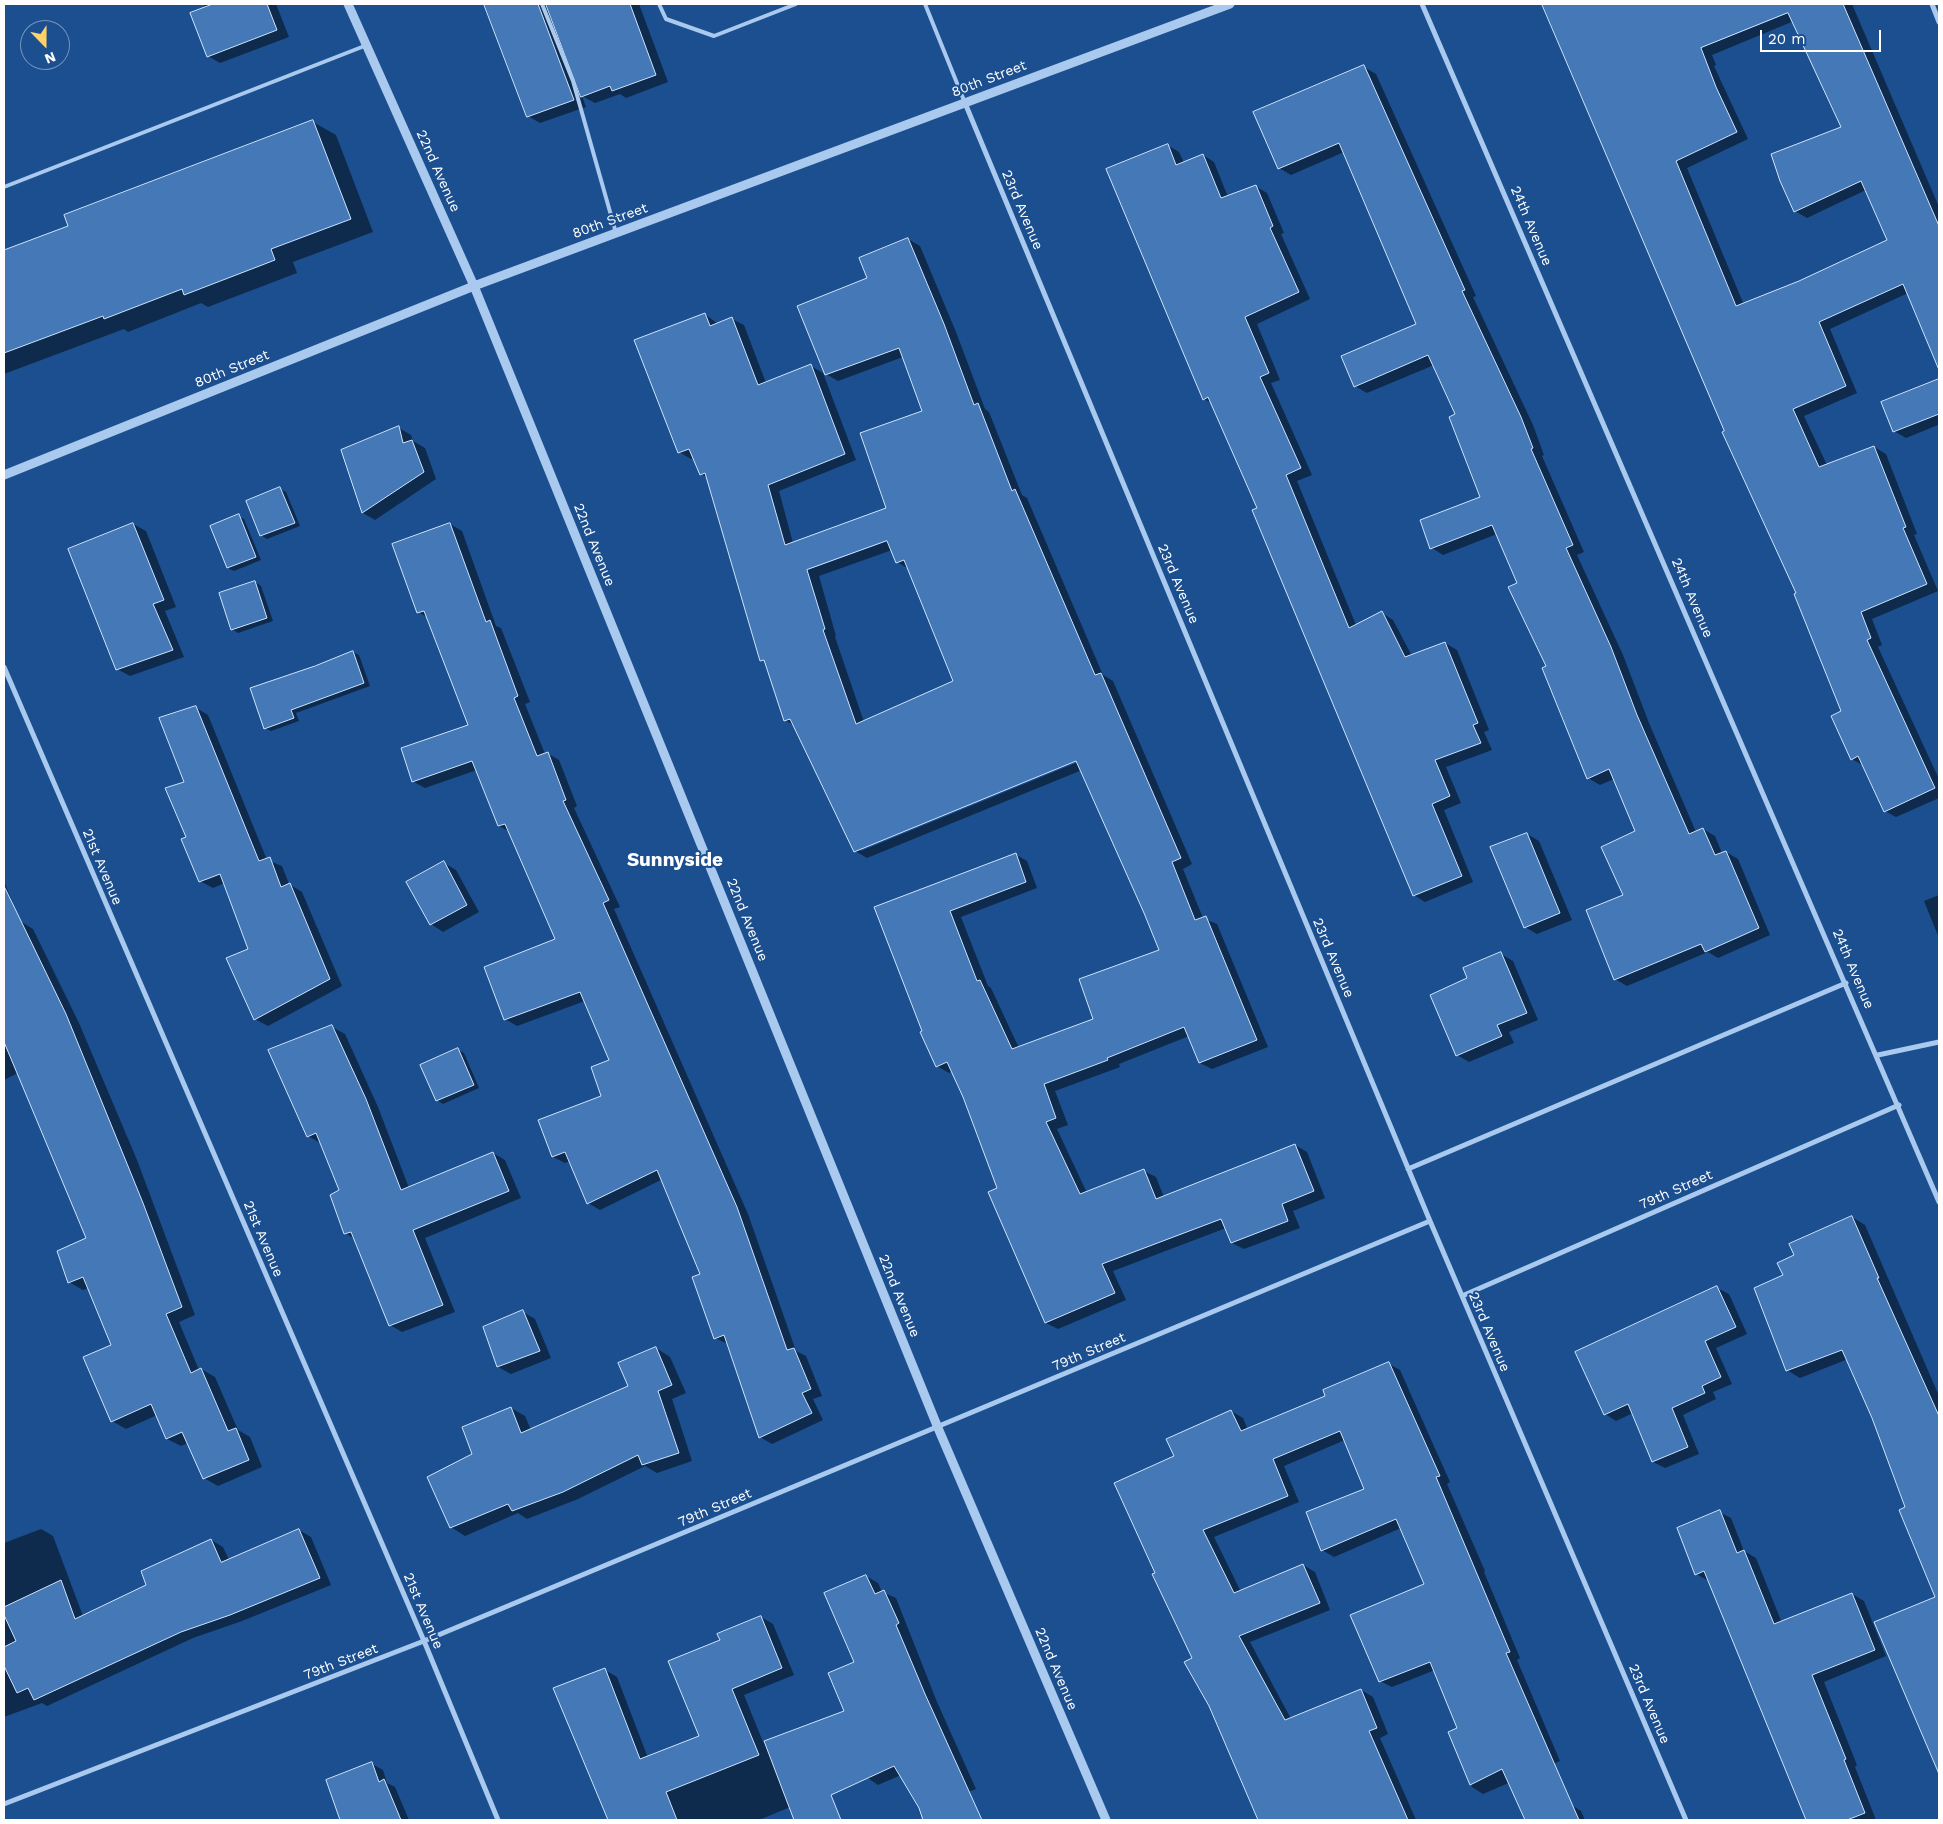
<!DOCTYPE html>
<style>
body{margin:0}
#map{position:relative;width:1943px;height:1824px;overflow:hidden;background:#1b4f8f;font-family:"Work Sans",sans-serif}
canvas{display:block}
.frame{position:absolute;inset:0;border:5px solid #fff;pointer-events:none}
.north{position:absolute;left:20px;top:20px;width:50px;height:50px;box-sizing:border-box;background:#1b4f8f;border:1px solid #7695bc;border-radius:50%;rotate:158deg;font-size:14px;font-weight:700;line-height:20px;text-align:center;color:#fff}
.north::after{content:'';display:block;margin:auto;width:18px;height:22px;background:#ffd166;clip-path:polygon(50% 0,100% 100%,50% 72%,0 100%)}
.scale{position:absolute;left:1760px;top:30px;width:121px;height:22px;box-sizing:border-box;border:2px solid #fff;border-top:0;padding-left:6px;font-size:15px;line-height:18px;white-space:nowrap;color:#fff;-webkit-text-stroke:4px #1b4f8f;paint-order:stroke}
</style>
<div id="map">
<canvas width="1943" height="1824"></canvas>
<div class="frame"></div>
<div class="north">N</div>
<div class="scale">20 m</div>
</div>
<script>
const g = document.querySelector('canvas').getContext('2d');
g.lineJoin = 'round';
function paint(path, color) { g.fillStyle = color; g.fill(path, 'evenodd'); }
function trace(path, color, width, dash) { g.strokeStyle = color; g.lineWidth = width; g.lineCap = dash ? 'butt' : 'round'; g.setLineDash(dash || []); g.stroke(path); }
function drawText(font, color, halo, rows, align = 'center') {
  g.font = font + ' "Work Sans",sans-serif'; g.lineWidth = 4; g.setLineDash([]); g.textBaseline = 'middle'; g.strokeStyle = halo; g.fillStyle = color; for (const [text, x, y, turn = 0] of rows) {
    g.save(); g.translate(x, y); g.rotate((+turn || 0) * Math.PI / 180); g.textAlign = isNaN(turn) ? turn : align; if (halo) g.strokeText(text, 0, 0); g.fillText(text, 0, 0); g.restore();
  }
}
paint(new Path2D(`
 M 204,4 L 276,4 L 289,37 L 220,63 L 208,56 Z
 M 485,4 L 639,4 L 668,82 L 626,98 L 620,94 L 595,103 L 582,96 L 586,107 L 540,123 L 528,116 Z
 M 1543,4 L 1852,4 L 1939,207 L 1939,352 L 1926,320 L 1908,293 L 1830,329 L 1857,393 L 1804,416 L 1827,465 L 1874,447 L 1886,454 L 1917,534 L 1914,535 L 1938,591 L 1872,619 L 1882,645 L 1878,647 L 1939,779 L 1939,798 L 1896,817 L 1885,811 L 1864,766 L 1852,759 L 1843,712 L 1798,594 L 1725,431 ZM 1794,21 L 1843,128 L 1795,211 L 1807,218 L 1866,190 L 1889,241 L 1800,282 L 1744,305 L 1687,168 L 1748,139 L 1714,66 L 1716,65 L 1712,55 Z
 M 1364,67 L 1376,74 L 1476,296 L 1473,297 L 1533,425 L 1544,455 L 1542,456 L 1584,552 L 1577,555 L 1623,655 L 1649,723 L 1696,832 L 1703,829 L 1715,836 L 1722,853 L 1726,852 L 1738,859 L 1770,935 L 1718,958 L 1708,952 L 1627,986 L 1615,979 L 1625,896 L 1637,832 L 1614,779 L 1600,785 L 1588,778 L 1518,584 L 1497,534 L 1443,555 L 1432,548 L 1482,498 L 1457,415 L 1434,365 L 1367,393 L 1355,386 L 1418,325 L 1344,152 L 1291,175 L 1279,168 Z
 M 313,122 L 336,135 L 373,232 L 293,262 L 297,273 L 208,307 L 201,303 L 128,332 L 124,329 L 4,374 L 4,251 L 70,227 Z
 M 1167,145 L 1179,152 L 1184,163 L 1203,155 L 1214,162 L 1228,197 L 1255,186 L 1267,193 L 1284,233 L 1281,234 L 1310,299 L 1257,324 L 1280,380 L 1271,383 L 1312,475 L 1297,481 L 1356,625 L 1382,613 L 1393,620 L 1412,656 L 1445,643 L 1457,650 L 1489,730 L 1484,732 L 1492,750 L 1446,767 L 1461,803 L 1444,810 L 1473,882 L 1425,902 L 1414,895 L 1259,508 L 1213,404 L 1204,399 Z
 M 908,239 L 920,246 L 956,332 L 985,409 L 989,412 L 1022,495 L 1027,498 L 1103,675 L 1113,681 L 1192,864 L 1183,869 L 1203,918 L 1217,924 L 1268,1047 L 1212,1069 L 1200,1063 L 1189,1036 L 1119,1064 L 1120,1067 L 1055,1091 L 1068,1125 L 1057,1129 L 1087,1193 L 1144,1171 L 1156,1177 L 1164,1197 L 1295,1145 L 1307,1152 L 1325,1198 L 1293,1211 L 1300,1228 L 1244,1249 L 1232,1243 L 1226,1228 L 1113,1271 L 1126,1300 L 1058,1329 L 1046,1323 L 989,1192 L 998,1188 L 964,1096 L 953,1071 L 949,1073 L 937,1066 L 875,908 L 1015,854 L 1027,861 L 1037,888 L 961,917 L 988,986 L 991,988 L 1019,1048 L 1095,1020 L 1161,950 L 1082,770 L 867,858 L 855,851 L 795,726 L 785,720 L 766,662 L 761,660 L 708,478 L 701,474 L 694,458 L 691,459 L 679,452 L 705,314 L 718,324 L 732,319 L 744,325 L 766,383 L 811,366 L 823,373 L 856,460 L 779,491 L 793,543 L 888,508 L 924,412 L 903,357 L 838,381 L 826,374 L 869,278 ZM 892,550 L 897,562 L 909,569 L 955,681 L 864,722 L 835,637 L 836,636 L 819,576 ZM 1082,757 L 1083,760 L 861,851 L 861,848 Z
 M 1939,380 L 1939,429 L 1938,425 L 1906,438 L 1894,431 L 1882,403 Z
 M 399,428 L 411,435 L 413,441 L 425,448 L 436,479 L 375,520 L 363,513 L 343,450 Z
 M 280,489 L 286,492 L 300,526 L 267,539 L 261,535 Z
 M 238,516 L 244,519 L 261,560 L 234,571 L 228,568 Z
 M 133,524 L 146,531 L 176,607 L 165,611 L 184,657 L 130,676 L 117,669 Z
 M 450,524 L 462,531 L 496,626 L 501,628 L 530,702 L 525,704 L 545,754 L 547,753 L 559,760 L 577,806 L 574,808 L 620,907 L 614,909 L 748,1214 L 796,1351 L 806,1356 L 822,1396 L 813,1399 L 823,1420 L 772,1444 L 760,1437 L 728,1344 L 715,1338 L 702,1275 L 663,1179 L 600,1210 L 588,1203 L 570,1161 L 565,1163 L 553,1157 L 540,1121 L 603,1096 L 611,1061 L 585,1001 L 517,1026 L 505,1019 L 557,940 L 510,832 L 499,826 L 477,770 L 425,788 L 414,782 L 403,749 L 469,726 L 428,618 L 418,612 Z
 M 255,582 L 261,586 L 273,621 L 238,633 L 232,629 Z
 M 353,652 L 359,655 L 370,686 L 296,713 L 299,721 L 271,731 L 265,728 L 315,668 Z
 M 195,707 L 208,715 L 267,860 L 282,866 L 289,884 L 302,892 L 342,986 L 268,1026 L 255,1019 L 249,949 L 225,883 L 213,888 L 200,881 L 187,838 L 186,783 Z
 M 1527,834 L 1539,841 L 1572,920 L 1537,934 L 1525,927 Z
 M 444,863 L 456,870 L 479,912 L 443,932 L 431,924 Z
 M 4,881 L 20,921 L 33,929 L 79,1023 L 137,1160 L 195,1315 L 179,1322 L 199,1370 L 201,1369 L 215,1377 L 238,1430 L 250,1437 L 262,1467 L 218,1486 L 204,1478 L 188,1443 L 181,1446 L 167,1439 L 157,1415 L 126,1429 L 112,1421 L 112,1346 L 89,1288 L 83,1290 L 69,1282 L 88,1239 L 18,1073 L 4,1080 Z
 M 1939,895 L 1939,938 L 1924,901 Z
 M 1501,954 L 1513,961 L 1538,1020 L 1509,1032 L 1514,1043 L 1469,1062 L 1457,1055 L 1469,979 Z
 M 332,1027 L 345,1034 L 378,1107 L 409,1188 L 493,1153 L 505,1160 L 521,1198 L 425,1238 L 455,1312 L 402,1332 L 390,1325 L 355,1239 L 345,1233 L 341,1191 L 322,1144 L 308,1136 Z
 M 458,1050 L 464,1053 L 479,1088 L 443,1104 L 437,1100 Z
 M 1852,1217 L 1865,1225 L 1939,1396 L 1939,1734 L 1934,1736 L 1937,1598 L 1873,1417 L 1848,1359 L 1800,1378 L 1787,1370 L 1784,1276 L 1796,1256 Z
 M 1717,1288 L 1729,1294 L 1747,1334 L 1716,1348 L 1732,1384 L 1713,1392 L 1716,1399 L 1683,1415 L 1699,1454 L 1665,1468 L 1653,1462 L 1633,1413 L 1616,1421 L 1605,1414 Z
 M 523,1312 L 535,1319 L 551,1358 L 511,1374 L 498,1367 Z
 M 656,1348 L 670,1357 L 686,1393 L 672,1399 L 692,1461 L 657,1473 L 645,1466 L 578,1499 L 527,1519 L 518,1513 L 465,1536 L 451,1527 L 474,1454 L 511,1408 L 525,1416 L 531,1430 L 630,1387 Z
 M 1389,1364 L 1400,1370 L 1450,1482 L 1447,1484 L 1485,1571 L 1484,1572 L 1520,1658 L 1517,1660 L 1560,1761 L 1483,1794 L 1472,1787 L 1449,1733 L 1459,1729 L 1435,1670 L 1392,1687 L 1380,1681 L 1425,1584 L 1401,1528 L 1334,1557 L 1322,1550 L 1365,1490 L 1345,1440 L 1284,1466 L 1299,1502 L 1214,1537 L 1241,1592 L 1303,1565 L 1315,1572 L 1330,1610 L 1250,1642 L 1291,1719 L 1361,1690 L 1373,1697 L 1388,1734 L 1380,1738 L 1416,1820 L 1258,1820 L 1210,1706 L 1194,1658 L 1157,1573 L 1175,1457 L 1231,1411 L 1243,1418 L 1248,1430 L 1326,1396 Z
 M 1719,1512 L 1731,1518 L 1744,1551 L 1756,1558 L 1782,1623 L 1852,1594 L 1864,1601 L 1886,1656 L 1824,1682 L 1857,1765 L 1855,1767 L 1876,1820 L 1809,1820 L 1709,1581 L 1696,1574 Z
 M 41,1529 L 53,1536 L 83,1616 L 147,1586 L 211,1540 L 223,1547 L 229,1560 L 299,1530 L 311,1537 L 331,1585 L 242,1621 L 193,1638 L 47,1706 L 42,1703 L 4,1717 L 4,1543 Z
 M 866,1576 L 878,1583 L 882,1592 L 896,1598 L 937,1702 L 976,1789 L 928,1808 L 901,1775 L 878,1785 L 865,1776 L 759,1820 L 609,1820 L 555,1689 L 605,1670 L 617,1677 L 648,1758 L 701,1736 L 721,1641 L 761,1617 L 773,1624 L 794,1675 L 744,1695 L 763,1742 L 846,1712 L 856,1663 Z
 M 372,1764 L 383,1770 L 387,1783 L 395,1787 L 409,1820 L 342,1820 L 327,1781 Z
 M 1570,1804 L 1581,1811 L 1585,1820 L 1537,1820 Z`), '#0007');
const building = new Path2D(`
 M 213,4 L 267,4 L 277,30 L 207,57 L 190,13 Z
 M 484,4 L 538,4 L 574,100 L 527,117 Z
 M 546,4 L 630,4 L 656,75 L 612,91 L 610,86 L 581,97 Z
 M 1542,4 L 1843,4 L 1939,226 L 1939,370 L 1903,284 L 1819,322 L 1846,386 L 1793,409 L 1819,467 L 1874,446 L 1906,527 L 1903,528 L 1927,584 L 1861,612 L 1871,638 L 1867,640 L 1935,788 L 1884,812 L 1858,756 L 1851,760 L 1831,716 L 1841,711 L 1794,594 L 1796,593 L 1722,432 L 1724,431 ZM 1788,13 L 1841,127 L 1771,154 L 1780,181 L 1794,212 L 1861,181 L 1887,240 L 1799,281 L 1736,306 L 1676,161 L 1737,132 L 1716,87 L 1701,48 Z
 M 1364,65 L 1465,290 L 1462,291 L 1521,417 L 1533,448 L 1531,449 L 1573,545 L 1566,548 L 1611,647 L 1637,715 L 1689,834 L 1703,828 L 1715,855 L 1726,851 L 1759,928 L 1705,952 L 1701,944 L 1614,980 L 1586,910 L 1623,895 L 1601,847 L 1635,831 L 1609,769 L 1587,779 L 1542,668 L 1546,666 L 1508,587 L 1517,583 L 1492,525 L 1430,549 L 1420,520 L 1480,497 L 1449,417 L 1455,414 L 1428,355 L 1354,387 L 1341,356 L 1416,324 L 1339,143 L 1278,169 L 1253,112 Z
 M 313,120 L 351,219 L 271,249 L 275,260 L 184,295 L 182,289 L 104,319 L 103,316 L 4,353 L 4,250 L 68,226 L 64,215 Z
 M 1168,144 L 1176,165 L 1203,154 L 1221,198 L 1256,185 L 1273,226 L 1270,228 L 1299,292 L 1245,317 L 1269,373 L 1260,377 L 1301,468 L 1286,475 L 1349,628 L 1382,611 L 1405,657 L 1445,642 L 1478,723 L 1473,725 L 1481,743 L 1435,760 L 1450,796 L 1432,804 L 1462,876 L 1413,896 L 1252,510 L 1257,508 L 1208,397 L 1203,400 L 1106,169 Z
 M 908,238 L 944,324 L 974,405 L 978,403 L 1012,491 L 1015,489 L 1095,675 L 1101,673 L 1181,858 L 1172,862 L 1195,920 L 1206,916 L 1257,1040 L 1199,1063 L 1184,1027 L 1107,1058 L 1108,1060 L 1044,1084 L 1056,1118 L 1046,1122 L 1080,1194 L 1144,1169 L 1156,1199 L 1295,1144 L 1314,1191 L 1282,1204 L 1288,1221 L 1231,1243 L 1221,1219 L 1102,1264 L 1115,1293 L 1045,1323 L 988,1192 L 997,1188 L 963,1097 L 947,1062 L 936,1067 L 920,1032 L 922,1031 L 874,907 L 1016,853 L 1026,882 L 950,911 L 977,981 L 980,980 L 1012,1049 L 1093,1019 L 1079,979 L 1159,950 L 1144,913 L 1076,761 L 854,852 L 790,719 L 784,721 L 764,660 L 760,661 L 705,473 L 700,475 L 689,449 L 678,453 L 634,340 L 705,313 L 710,326 L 732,317 L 758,385 L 811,364 L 845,454 L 768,485 L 785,545 L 886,508 L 860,433 L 922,411 L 899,348 L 825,375 L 797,306 L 867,278 L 859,258 ZM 887,541 L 896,563 L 904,560 L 953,681 L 856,724 L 823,630 L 825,629 L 807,570 Z
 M 1939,379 L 1939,414 L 1893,432 L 1881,402 Z
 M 399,426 L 403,443 L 412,440 L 424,472 L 362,513 L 341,450 Z
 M 280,487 L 295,523 L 260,536 L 246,501 Z
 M 239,514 L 256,557 L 227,568 L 210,526 Z
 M 133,523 L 164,600 L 153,604 L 173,650 L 116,670 L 68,549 Z
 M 450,523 L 486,622 L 490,620 L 518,696 L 514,698 L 537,756 L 548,752 L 566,800 L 563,801 L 609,900 L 603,903 L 737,1207 L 787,1350 L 794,1348 L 811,1389 L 802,1393 L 812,1413 L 759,1438 L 724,1335 L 714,1339 L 692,1277 L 700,1274 L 657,1170 L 587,1204 L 565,1152 L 552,1157 L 538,1120 L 601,1096 L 591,1067 L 609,1060 L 580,992 L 504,1020 L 484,967 L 555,939 L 505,824 L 498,826 L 472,761 L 412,782 L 401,748 L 468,725 L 424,611 L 417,613 L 392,544 Z
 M 255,581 L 267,618 L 231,630 L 219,593 Z
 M 353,651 L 364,683 L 291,710 L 294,718 L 264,729 L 250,688 L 315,666 Z
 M 196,706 L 259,861 L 270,857 L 281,887 L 290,883 L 330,979 L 254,1020 L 226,958 L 248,949 L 220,874 L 199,882 L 181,839 L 186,837 L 165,788 L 184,782 L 159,718 Z
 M 1527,833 L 1560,913 L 1524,928 L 1490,847 Z
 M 444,861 L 467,905 L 430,925 L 406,882 Z
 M 4,886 L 66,1014 L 143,1203 L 182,1307 L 166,1314 L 191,1373 L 201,1368 L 228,1431 L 236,1428 L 249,1460 L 203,1479 L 182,1432 L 166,1439 L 151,1404 L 111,1422 L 83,1357 L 111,1345 L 83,1277 L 68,1283 L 57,1251 L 86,1238 L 4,1042 Z
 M 1501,952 L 1527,1013 L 1497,1025 L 1502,1036 L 1456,1056 L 1430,995 L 1467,978 L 1463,968 Z
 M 332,1025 L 366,1099 L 401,1190 L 493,1152 L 509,1191 L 413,1230 L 443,1305 L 389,1326 L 351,1232 L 344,1234 L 330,1195 L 339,1190 L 316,1133 L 307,1137 L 268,1050 Z
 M 458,1048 L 474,1085 L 436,1101 L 420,1065 Z
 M 1852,1216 L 1879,1278 L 1877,1278 L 1939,1416 L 1939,1774 L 1874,1622 L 1935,1597 L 1899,1510 L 1905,1507 L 1872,1418 L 1842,1350 L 1786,1371 L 1754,1288 L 1783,1275 L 1777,1263 L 1794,1255 L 1789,1244 Z
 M 1717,1286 L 1736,1327 L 1705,1341 L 1721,1377 L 1702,1386 L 1705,1393 L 1672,1408 L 1688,1447 L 1652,1462 L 1628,1404 L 1604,1415 L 1575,1352 Z
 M 523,1310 L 540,1351 L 497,1367 L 483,1327 Z
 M 656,1347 L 672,1385 L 658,1391 L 679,1453 L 642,1465 L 638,1455 L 563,1492 L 512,1511 L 508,1504 L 450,1528 L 427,1477 L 472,1454 L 462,1427 L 511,1407 L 521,1433 L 628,1386 L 618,1363 Z
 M 1389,1362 L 1440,1476 L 1436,1477 L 1510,1652 L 1506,1653 L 1579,1820 L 1525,1820 L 1502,1769 L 1470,1785 L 1448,1732 L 1457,1728 L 1430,1662 L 1379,1682 L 1350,1615 L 1424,1584 L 1396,1519 L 1321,1551 L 1306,1512 L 1364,1489 L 1340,1431 L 1273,1459 L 1288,1496 L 1203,1530 L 1234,1593 L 1303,1564 L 1320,1603 L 1239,1636 L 1285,1720 L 1361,1689 L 1377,1728 L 1369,1731 L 1408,1820 L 1258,1820 L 1209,1706 L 1184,1662 L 1192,1658 L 1152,1574 L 1155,1573 L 1114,1483 L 1174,1456 L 1166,1439 L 1231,1410 L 1241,1431 L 1325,1396 L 1323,1390 Z
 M 1720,1510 L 1737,1553 L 1744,1550 L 1774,1624 L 1852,1593 L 1875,1650 L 1812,1675 L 1846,1759 L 1844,1760 L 1865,1813 L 1847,1820 L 1806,1820 L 1704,1571 L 1695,1575 L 1677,1528 Z
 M 299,1529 L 320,1578 L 230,1615 L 181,1632 L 34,1700 L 28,1688 L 17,1693 L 4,1666 L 4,1647 L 16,1641 L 4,1615 L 4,1607 L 61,1580 L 75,1619 L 146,1585 L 141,1571 L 211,1539 L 221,1562 Z
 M 866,1575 L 875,1594 L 884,1590 L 899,1623 L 896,1625 L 925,1694 L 982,1820 L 923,1820 L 919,1808 L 894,1766 L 831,1795 L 841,1820 L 794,1820 L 764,1741 L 844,1711 L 828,1673 L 854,1662 L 824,1593 Z
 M 761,1616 L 782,1668 L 732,1689 L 759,1755 L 666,1792 L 677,1820 L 608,1820 L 553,1688 L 605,1668 L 640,1759 L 699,1736 L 668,1661 L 720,1640 L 717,1634 Z
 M 372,1762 L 379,1782 L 384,1779 L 401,1820 L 340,1820 L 326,1780 Z`);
paint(building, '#4478b7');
trace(building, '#cfe3fa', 1);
trace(new Path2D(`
 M 542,4 L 573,81 L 616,233
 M 659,4 L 666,19 L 714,36 L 796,4
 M 925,4 L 965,103
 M 4,187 L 367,45`), '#a9c9ee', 4);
trace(new Path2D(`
 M 1422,4 L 1939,1202
 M 1932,4 L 1939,22
 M 965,103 L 1430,1221 L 1686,1820
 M 4,667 L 424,1641 L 498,1820
 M 1878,1055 L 1939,1042
 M 1408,1169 L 1846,983
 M 1462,1296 L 1899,1105
 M 4,1804 L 424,1641 L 1430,1221`), '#a9c9ee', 5);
trace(new Path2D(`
 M 348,4 L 474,286 L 938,1428 L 1106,1820
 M 4,475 L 474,286 L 1230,4`), '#a9c9ee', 9);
drawText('14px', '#fff', '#1b4f8f', [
 ["80th Street",989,79,-21],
 ["22nd Avenue",438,171,66],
 ["23rd Avenue",1022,210,67],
 ["80th Street",610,221,-20],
 ["24th Avenue",1531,226,67],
 ["80th Street",232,369,-22],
 ["22nd Avenue",594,545,68],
 ["23rd Avenue",1178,584,67],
 ["24th Avenue",1692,598,67],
 ["21st Avenue",102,867,67],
 ["22nd Avenue",747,920,68],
 ["23rd Avenue",1333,958,67],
 ["24th Avenue",1853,969,67],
 ["79th Street",1676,1190,-24],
 ["21st Avenue",263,1239,67],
 ["22nd Avenue",899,1296,68],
 ["23rd Avenue",1489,1332,67],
 ["79th Street",1089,1352,-23],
 ["79th Street",715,1508,-23],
 ["21st Avenue",423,1611,67],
 ["79th Street",341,1662,-21],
 ["22nd Avenue",1056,1669,67],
 ["23rd Avenue",1649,1704,67]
]);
drawText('bold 19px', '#fff', '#1b4f8f', [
 ["Sunnyside",675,860]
]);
</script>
